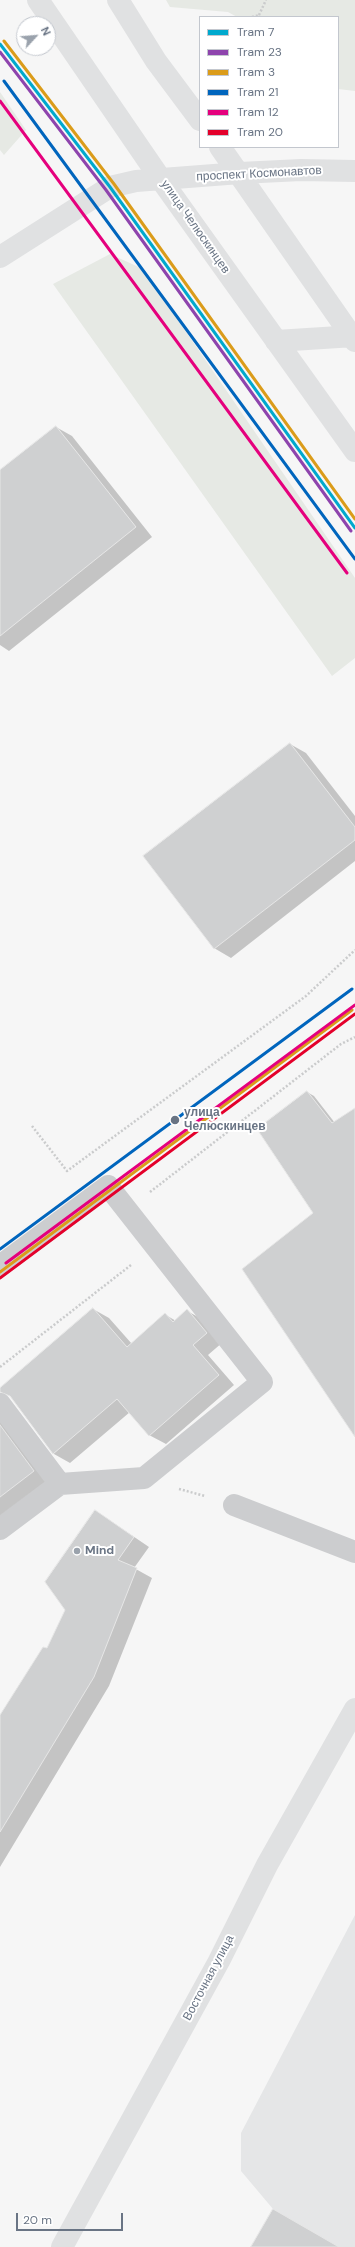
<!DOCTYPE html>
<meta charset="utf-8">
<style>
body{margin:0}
#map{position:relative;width:355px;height:2247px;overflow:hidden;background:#f6f6f6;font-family:"DM Sans",sans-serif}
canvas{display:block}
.legend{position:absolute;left:199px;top:16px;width:140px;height:132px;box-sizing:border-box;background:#fff;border:1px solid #c3c7ce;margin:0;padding:5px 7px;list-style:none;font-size:12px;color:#697484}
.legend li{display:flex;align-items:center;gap:8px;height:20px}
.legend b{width:20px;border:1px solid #c3c7ce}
.north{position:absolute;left:16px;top:16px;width:40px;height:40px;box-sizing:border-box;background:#fff;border:1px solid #c3c7ce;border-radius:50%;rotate:64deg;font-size:11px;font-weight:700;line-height:16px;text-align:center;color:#697484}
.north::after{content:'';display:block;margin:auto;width:14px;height:18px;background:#9aa2ac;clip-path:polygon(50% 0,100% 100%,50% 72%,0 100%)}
.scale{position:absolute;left:16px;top:2213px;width:107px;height:18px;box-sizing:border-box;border:2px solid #697484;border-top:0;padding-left:5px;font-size:12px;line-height:14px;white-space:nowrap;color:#697484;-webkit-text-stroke:3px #fff;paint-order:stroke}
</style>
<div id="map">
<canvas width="355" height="2247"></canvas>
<ul class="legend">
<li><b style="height:5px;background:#00a9ce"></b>Tram 7</li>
<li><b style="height:5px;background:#8e44ad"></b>Tram 23</li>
<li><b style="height:5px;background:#db9c1a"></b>Tram 3</li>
<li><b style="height:5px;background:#0065bd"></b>Tram 21</li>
<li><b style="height:5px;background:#e5007d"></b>Tram 12</li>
<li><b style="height:5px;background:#e4002b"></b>Tram 20</li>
</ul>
<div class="north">N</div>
<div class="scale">20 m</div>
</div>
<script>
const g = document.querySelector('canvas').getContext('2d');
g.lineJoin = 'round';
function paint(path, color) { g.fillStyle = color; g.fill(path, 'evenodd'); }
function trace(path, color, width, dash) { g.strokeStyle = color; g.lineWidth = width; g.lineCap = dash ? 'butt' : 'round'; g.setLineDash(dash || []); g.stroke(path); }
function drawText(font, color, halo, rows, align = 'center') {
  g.font = font + ' "DM Sans",sans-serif'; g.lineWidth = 4; g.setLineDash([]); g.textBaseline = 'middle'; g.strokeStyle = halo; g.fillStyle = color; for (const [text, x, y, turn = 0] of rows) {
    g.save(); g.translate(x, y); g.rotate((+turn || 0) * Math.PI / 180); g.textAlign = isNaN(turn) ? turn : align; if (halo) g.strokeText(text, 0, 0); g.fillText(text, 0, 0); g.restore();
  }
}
paint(new Path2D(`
 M 355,1915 L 355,2247 L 251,2247 L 273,2209 L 241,2171 L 241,2133 Z`), '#e5e6e7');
paint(new Path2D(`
 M 166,0 L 355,0 L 355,91 L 338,89 L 338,17 L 237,17 L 228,12 L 170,7 Z
 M 0,92 L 26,130 L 4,155 L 0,150 Z
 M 110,254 L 143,269 L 355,578 L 355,658 L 332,676 L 53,284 Z`), '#e6e9e4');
paint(new Path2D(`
 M 56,427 L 72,436 L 152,537 L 9,651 L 0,645 L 0,471 Z
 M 290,744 L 306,753 L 355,816 L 355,861 L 231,958 L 214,948 Z
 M 307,1092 L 314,1096 L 335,1123 L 355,1110 L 355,1435 L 315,1213 Z
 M 93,1309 L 109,1318 L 132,1344 L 166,1315 L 176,1321 L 187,1311 L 204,1320 L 223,1342 L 208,1355 L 234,1385 L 166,1444 L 149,1435 L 130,1412 L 70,1463 L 54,1454 L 13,1399 Z
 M 0,1420 L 50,1480 L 0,1518 Z
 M 96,1511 L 149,1547 L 134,1568 L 152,1578 L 109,1686 L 0,1867 L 0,1718 L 47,1649 L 66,1609 Z`), '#0003');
const building = new Path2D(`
 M 56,426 L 136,527 L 0,636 L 0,470 Z
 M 290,743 L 355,827 L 355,840 L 214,949 L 143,856 Z
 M 307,1091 L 332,1123 L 355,1108 L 355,1437 L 242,1269 L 313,1213 L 257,1129 Z
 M 93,1308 L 127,1347 L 165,1313 L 173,1322 L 187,1309 L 207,1333 L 193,1345 L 219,1375 L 149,1436 L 117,1399 L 53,1454 L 10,1396 L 0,1392 L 0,1388 Z
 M 0,1425 L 34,1471 L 0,1497 Z
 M 95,1510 L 134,1537 L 118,1560 L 137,1568 L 94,1677 L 0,1832 L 0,1715 L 43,1647 L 47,1648 L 65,1610 L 45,1582 Z
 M 273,2209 L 339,2247 L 251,2247 Z`);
paint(building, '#cfd0d1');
trace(building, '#e6e6e6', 1);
trace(new Path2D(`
 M 259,15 L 266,0
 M 252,17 L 259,15 L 259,17
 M 32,1126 L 67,1171 L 306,996 L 355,950
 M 150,1192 L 341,1044 L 355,1037
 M 0,1367 L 131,1265
 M 179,1489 L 205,1496`), '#cacbcc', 2.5, [2, 2]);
trace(new Path2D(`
 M 0,1266 L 108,1186 L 262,1382 L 144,1478 L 60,1484 L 0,1404
 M 234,1505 L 355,1552
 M 0,1529 L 60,1484`), '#cccdcf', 22);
trace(new Path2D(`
 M 38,0 L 162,181 L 355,451
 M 118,0 L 156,61 L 200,120
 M 220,147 L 355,341
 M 0,257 L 110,187 L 136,181 L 240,173 L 301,170 L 355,171
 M 276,341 L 355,336
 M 62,2247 L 219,1961 L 267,1865 L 355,1709`), '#e0e1e2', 22);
trace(new Path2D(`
 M 0,44 L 110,187 L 355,528`), '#00a9ce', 3);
trace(new Path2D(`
 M 0,52 L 106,190 L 351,531`), '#8e44ad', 3);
trace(new Path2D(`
 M 4,41 L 114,184 L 355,519
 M 0,1272 L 352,1010`), '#db9c1a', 3);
trace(new Path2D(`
 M 4,81 L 355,559
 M 0,1249 L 352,989`), '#0065bd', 3);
trace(new Path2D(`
 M 0,101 L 347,573
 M 6,1263 L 355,1005`), '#e5007d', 3);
trace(new Path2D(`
 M 0,1278 L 355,1014`), '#e4002b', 3);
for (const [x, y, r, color] of [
 [175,1120,5,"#697484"],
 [77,1551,4,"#9aa2ac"]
]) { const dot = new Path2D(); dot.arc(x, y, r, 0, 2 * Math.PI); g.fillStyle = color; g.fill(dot); trace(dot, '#fff', 1.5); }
drawText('12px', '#697484', '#fff', [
 ["проспект Космонавтов",259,174,-3],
 ["улица Челюскинцев",195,227,55],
 ["Восточная улица",209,1978,-62]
]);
drawText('bold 12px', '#697484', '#fff', [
 ["улица",184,1113],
 ["Челюскинцев",184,1127]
], 'left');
drawText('bold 12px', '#697484', '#fff', [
 ["Mind",85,1551]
], 'left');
</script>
